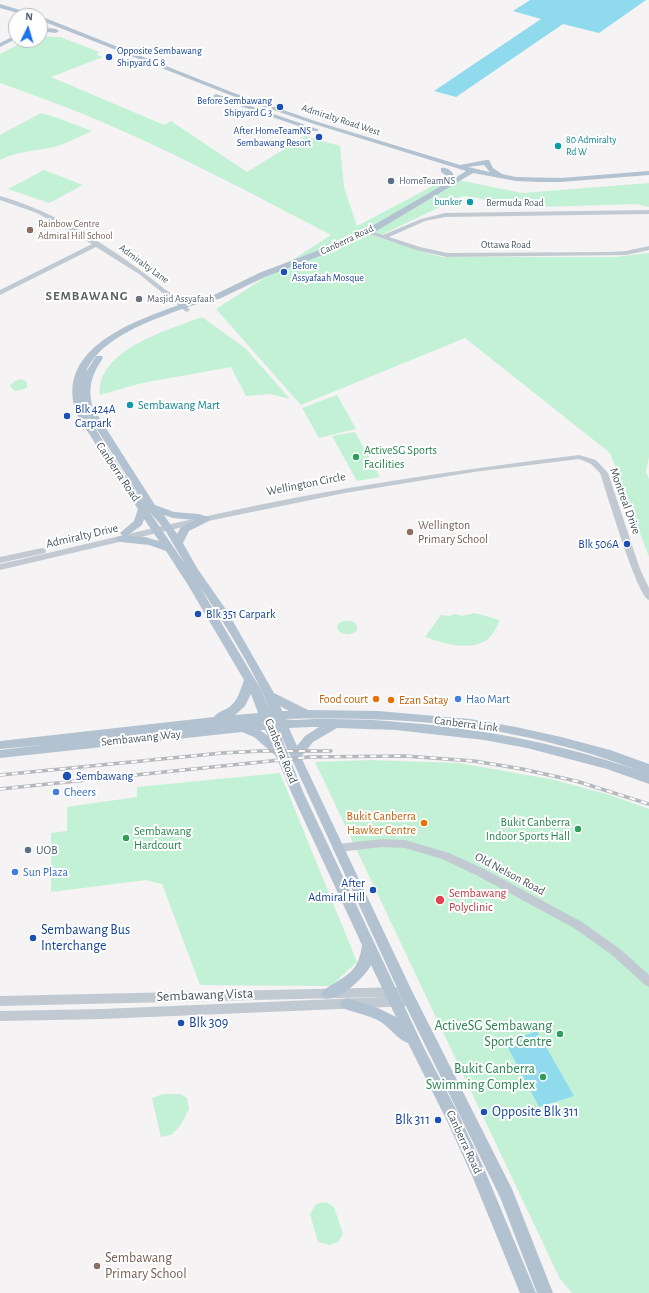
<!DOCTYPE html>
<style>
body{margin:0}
#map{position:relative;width:649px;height:1293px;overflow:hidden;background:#f5f3f3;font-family:"Alegreya Sans",sans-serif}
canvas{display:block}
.north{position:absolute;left:8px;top:8px;width:40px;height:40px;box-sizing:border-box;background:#fff;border:1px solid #b7bbc0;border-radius:50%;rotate:5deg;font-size:11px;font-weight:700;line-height:16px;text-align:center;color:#4a5661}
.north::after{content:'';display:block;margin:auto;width:14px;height:18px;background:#1a73e8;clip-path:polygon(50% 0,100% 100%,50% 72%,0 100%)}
</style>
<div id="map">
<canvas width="649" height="1293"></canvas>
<div class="north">N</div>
</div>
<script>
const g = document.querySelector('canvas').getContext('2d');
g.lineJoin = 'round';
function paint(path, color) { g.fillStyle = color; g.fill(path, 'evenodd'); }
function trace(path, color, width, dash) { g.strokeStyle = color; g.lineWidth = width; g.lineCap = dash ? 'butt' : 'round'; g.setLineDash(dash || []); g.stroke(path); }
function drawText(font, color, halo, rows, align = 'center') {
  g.font = font + ' "Alegreya Sans",sans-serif'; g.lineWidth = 4; g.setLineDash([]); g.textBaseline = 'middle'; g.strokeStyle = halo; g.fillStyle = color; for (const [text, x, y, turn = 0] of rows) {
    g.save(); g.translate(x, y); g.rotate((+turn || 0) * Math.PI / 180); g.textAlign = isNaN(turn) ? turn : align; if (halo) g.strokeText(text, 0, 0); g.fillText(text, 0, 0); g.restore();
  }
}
paint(new Path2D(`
 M 40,36 L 60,37 L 99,52 L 97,55 L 103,57 L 51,77 L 164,125 L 171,121 L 247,172 L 305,136 L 340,146 L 344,187 L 357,226 L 448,178 L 522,193 L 649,183 L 649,207 L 637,204 L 504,208 L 479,198 L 463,196 L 377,237 L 441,257 L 615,257 L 649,253 L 649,457 L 646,472 L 649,479 L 649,557 L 610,453 L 465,338 L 301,405 L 216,309 L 331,235 C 260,198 189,160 116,128 C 78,111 39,97 0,83 L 0,54 L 27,40 L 40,40 Z
 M 41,113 L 58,118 L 92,131 C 79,137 67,143 54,147 C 36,151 17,151 0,160 L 0,135 Z
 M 44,170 L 83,185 L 49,203 L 8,189 Z
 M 202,317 L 245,348 L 290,399 L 270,394 L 246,396 L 231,367 L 142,383 L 100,395 C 96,350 168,330 202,317 Z
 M 21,379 L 27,382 L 27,388 L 16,391 L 12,389 L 10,385 L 15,381 Z
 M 337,395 L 356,429 L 319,438 L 302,408 Z
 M 355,432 L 380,477 L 357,481 L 332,436 Z
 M 475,613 L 500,620 C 497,626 494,633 489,638 C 472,653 443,643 425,637 L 441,615 L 449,616 L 455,614 L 462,616 Z
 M 343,621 L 349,621 L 354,622 L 357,626 L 357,630 L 354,633 C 347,635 340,635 337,628 L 338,624 Z
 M 370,760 L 459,763 L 555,780 L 613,796 L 649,809 L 649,1293 L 572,1293 L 560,1279 L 315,762 Z
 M 280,773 L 357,962 L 331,986 L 200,985 L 162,884 L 146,880 L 51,892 L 51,833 L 67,831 L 67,807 L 137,797 L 137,787 Z
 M 163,1094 L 180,1094 L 187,1098 L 189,1109 L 180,1126 L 171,1135 L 161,1137 L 152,1098 Z
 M 326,1202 L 334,1207 L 343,1234 L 338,1242 L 330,1245 L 318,1242 L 310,1214 L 316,1204 Z`), '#c3f1d5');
paint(new Path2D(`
 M 530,0 L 646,0 L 599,33 L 563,24 L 456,97 L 434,91 L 541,19 L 513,11 Z
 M 537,1031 L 574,1096 L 539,1107 L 505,1042 Z`), '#90daee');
paint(new Path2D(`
 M 0,196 C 57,212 116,250 162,287 C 171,294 183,301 190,310 L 187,312 L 185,311 L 139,274 L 96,247 L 0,295 L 0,290 L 92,244 L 37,213 L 0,200 Z
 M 649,210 L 649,214 L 445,217 L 425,221 L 389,237 L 420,247 L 447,253 L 608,252 L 626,251 L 649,246 L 649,250 L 626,255 L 447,257 L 416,250 L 364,232 L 367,230 L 383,235 L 421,219 L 445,213 Z
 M 579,455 L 596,460 L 608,473 L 640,569 L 649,588 L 649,600 C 637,597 606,490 600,473 L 591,464 L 579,459 L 474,472 L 345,493 L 213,520 L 0,570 L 0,564 C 71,548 141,530 212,515 C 333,488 456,470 579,455 Z
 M 42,548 L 45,549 L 46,551 L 45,553 L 0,563 L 0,557 Z
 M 382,839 L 405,840 L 449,853 L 484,869 L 582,922 L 620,949 L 649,975 L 649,987 L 645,985 L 612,955 L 574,928 L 476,875 L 442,859 L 405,848 L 382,847 L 338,852 L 334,851 L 333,848 L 334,845 L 338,844 Z
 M 406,987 L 410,989 L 412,992 L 410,995 L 407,996 L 415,998 L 417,1001 L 415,1004 L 411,1006 L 102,1019 L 0,1021 L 0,1011 L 102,1009 L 382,997 L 0,1006 L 0,996 Z`), '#c1cad2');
paint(new Path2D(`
 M 0,4 L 37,15 L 38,16 L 28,16 L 0,8 Z
 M 40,16 L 234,93 L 318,122 L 460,165 L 486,160 L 489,160 L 493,168 L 502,174 L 516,177 L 561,178 L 649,171 L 649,175 L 561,182 L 538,182 L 516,181 L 473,173 L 373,233 L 338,249 L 265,277 L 219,299 L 209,300 C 172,313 102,332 86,372 L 96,356 L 102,356 L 103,358 C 92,374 87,388 93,408 L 155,505 L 174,512 L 199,514 L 209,517 L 210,519 L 209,521 L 189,531 L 183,543 L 197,568 L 227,611 L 274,693 L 308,710 L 378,711 L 470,719 L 516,727 L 561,737 L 610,750 L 649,764 L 649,774 C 620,764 592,753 562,746 C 472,721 378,717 285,719 C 294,721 306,719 315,719 C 343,719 370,719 397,722 C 484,728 567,745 649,774 L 649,784 L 607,769 L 527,748 L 484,740 L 396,730 L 337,728 L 313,742 L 301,757 L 411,989 L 512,1189 L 553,1293 L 537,1293 L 500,1197 L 399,992 L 278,729 L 304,794 L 424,1048 L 457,1111 L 485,1171 L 536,1293 L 520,1293 L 473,1178 L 447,1121 L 408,1043 C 397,1039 390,1028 381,1022 C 369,1015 355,1013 342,1008 L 340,1004 L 342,1000 L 347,998 L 378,1008 L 396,1017 L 371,965 C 365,977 338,1003 323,998 L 321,994 C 324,989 328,987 333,984 C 352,973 359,967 362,945 L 292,794 L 276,756 L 254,737 L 242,732 L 0,758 L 0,750 L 42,745 L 0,749 L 0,741 L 214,717 C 217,712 223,711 228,708 C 238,701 240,691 244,680 L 188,585 L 166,551 L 149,545 L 121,542 L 116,539 L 117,537 L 123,536 L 120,533 L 134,521 L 138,509 C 122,485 105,461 90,435 C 85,428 79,420 76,412 C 54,345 141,319 187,302 L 168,299 L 167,297 L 168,295 L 197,299 L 214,295 L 259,273 L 332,245 L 367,229 L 448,182 L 448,177 L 441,172 L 441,168 C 448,167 453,172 455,178 L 466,171 L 314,124 L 230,95 L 40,20 ZM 484,165 L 490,172 L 468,167 ZM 85,411 L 145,504 L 109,451 ZM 149,511 L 165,530 L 185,564 ZM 164,515 L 173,518 L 195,520 L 181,527 L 177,534 ZM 144,519 L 159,541 L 145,537 L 127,536 L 142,525 ZM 200,587 C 225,624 254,670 271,712 L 260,688 ZM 251,694 L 258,713 L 235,715 L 245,706 ZM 280,706 L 289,711 L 282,711 ZM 312,727 L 319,727 L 305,736 L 297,746 L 289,728 ZM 260,730 L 265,730 L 268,736 Z
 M 40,27 L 56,29 L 59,31 L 56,33 L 40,31 Z
 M 16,35 L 16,39 L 0,47 L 0,43 Z
 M 216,94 L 317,129 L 319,130 L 317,131 L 313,131 L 214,97 L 213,96 Z`), '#b3c2d1');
const rail = new Path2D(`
 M 0,775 L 222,753 L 261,751 L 331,751
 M 0,789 L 309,757 L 405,756 L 474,761 L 522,769 L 576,781 L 649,804`);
trace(rail, '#b5b8bd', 3.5);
trace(rail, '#fff', 2, [6]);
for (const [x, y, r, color] of [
 [109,57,4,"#1a4fb4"],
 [280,107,4,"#1a4fb4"],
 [319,137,4,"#1a4fb4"],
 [558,146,4,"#0f9aa8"],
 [391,181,4,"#5c6f8a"],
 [470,202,4,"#0f9aa8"],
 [30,230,4,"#8d6e63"],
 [284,272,4,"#1a4fb4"],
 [139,299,4,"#6b7280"],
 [130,405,4,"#0f9aa8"],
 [67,416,4,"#1a4fb4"],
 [356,457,4,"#2e9e5b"],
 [410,532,4,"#8d6e63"],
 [627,544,4,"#1a4fb4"],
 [198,614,4,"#1a4fb4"],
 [376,699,4,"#e8710a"],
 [458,699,4,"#3f7fe0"],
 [391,700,4,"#e8710a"],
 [67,776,5,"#1a4fb4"],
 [56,792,4,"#3f7fe0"],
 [424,823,4,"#e8710a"],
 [578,829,4,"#2e9e5b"],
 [126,838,4,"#2e9e5b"],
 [28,850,4,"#5c6f8a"],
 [15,872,4,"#3f7fe0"],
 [373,890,4,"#1a4fb4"],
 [440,900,5,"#e0444e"],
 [33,938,4,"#1a4fb4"],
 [181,1023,4,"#1a4fb4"],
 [560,1034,4,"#2e9e5b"],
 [543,1077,4,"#2e9e5b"],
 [484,1112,4,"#1a4fb4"],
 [438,1120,4,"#1a4fb4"],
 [97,1266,4,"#8d6e63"]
]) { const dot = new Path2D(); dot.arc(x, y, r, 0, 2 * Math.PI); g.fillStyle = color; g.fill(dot); trace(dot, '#fff', 1.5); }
drawText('10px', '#164399', '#fff', [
 ["Opposite Sembawang",117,51],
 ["Shipyard G 8",117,63],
 ["Before Sembawang",272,101,"right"],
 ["Shipyard G 3",272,113,"right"],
 ["After HomeTeamNS",311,131,"right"],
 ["Sembawang Resort",311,143,"right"],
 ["Before",292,266],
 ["Assyafaah Mosque",292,278]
], 'left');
drawText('10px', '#4a5661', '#fff', [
 ["Admiralty Road West",341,120,18],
 ["Bermuda Road",515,203],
 ["Canberra Road",347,240,-25],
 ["Ottawa Road",506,245],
 ["Admiralty Lane",144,264,36]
]);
drawText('10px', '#0d838f', '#fff', [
 ["80 Admiralty",566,140],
 ["Rd W",566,152],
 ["bunker",462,202,"right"]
], 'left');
drawText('10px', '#4e5e75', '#fff', [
 ["HomeTeamNS",399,181]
], 'left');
drawText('10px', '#785e54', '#fff', [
 ["Rainbow Centre",38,224],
 ["Admiral Hill School",38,236]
], 'left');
drawText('10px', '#5b616d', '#fff', [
 ["Masjid Assyafaah",147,299]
], 'left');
drawText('12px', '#0d838f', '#fff', [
 ["Sembawang Mart",138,405]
], 'left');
drawText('12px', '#164399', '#fff', [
 ["Blk 424A",75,409],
 ["Carpark",75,423],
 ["Blk 506A",619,544,"right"],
 ["Blk 351 Carpark",206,614],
 ["Sembawang",76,776],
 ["After",365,883,"right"],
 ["Admiral Hill",365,897,"right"]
], 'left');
drawText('12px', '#27864d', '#fff', [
 ["ActiveSG Sports",364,450],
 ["Facilities",364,464],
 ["Bukit Canberra",570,822,"right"],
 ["Indoor Sports Hall",570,836,"right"],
 ["Sembawang",134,831],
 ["Hardcourt",134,845]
], 'left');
drawText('12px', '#4a5661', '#fff', [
 ["Canberra Road",118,472,56],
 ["Wellington Circle",306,484,-11],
 ["Montreal Drive",625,501,70],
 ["Admiralty Drive",82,536,-13],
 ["Canberra Link",466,724,7],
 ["Sembawang Way",141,738,-6],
 ["Canberra Road",281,751,68],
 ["Old Nelson Road",510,874,28],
 ["Canberra Road",464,1142,65]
]);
drawText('12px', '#785e54', '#fff', [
 ["Wellington",418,525],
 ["Primary School",418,539]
], 'left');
drawText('12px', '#c56008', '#fff', [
 ["Food court",368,699],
 ["Ezan Satay",399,700,"left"],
 ["Bukit Canberra",416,816],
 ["Hawker Centre",416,830]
], 'right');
drawText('12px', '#366cbe', '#fff', [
 ["Hao Mart",466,699],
 ["Cheers",64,792],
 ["Sun Plaza",23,872]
], 'left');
drawText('12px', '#4e5e75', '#fff', [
 ["UOB",36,850]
], 'left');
drawText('12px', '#be3a42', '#fff', [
 ["Sembawang",449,893],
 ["Polyclinic",449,907]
], 'left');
g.letterSpacing = '1px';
drawText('bold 13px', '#5f6368', '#fff', [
 ["SEMBAWANG",87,296]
]);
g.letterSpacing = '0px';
drawText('14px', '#164399', '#fff', [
 ["Sembawang Bus",41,930],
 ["Interchange",41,946],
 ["Blk 309",189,1023],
 ["Opposite Blk 311",492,1112],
 ["Blk 311",430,1120,"right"]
], 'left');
drawText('14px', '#4a5661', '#fff', [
 ["Sembawang Vista",205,995,-2]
]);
drawText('14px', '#27864d', '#fff', [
 ["ActiveSG Sembawang",552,1026],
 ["Sport Centre",552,1042],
 ["Bukit Canberra",535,1069],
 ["Swimming Complex",535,1085]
], 'right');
drawText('14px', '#785e54', '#fff', [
 ["Sembawang",105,1258],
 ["Primary School",105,1274]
], 'left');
</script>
